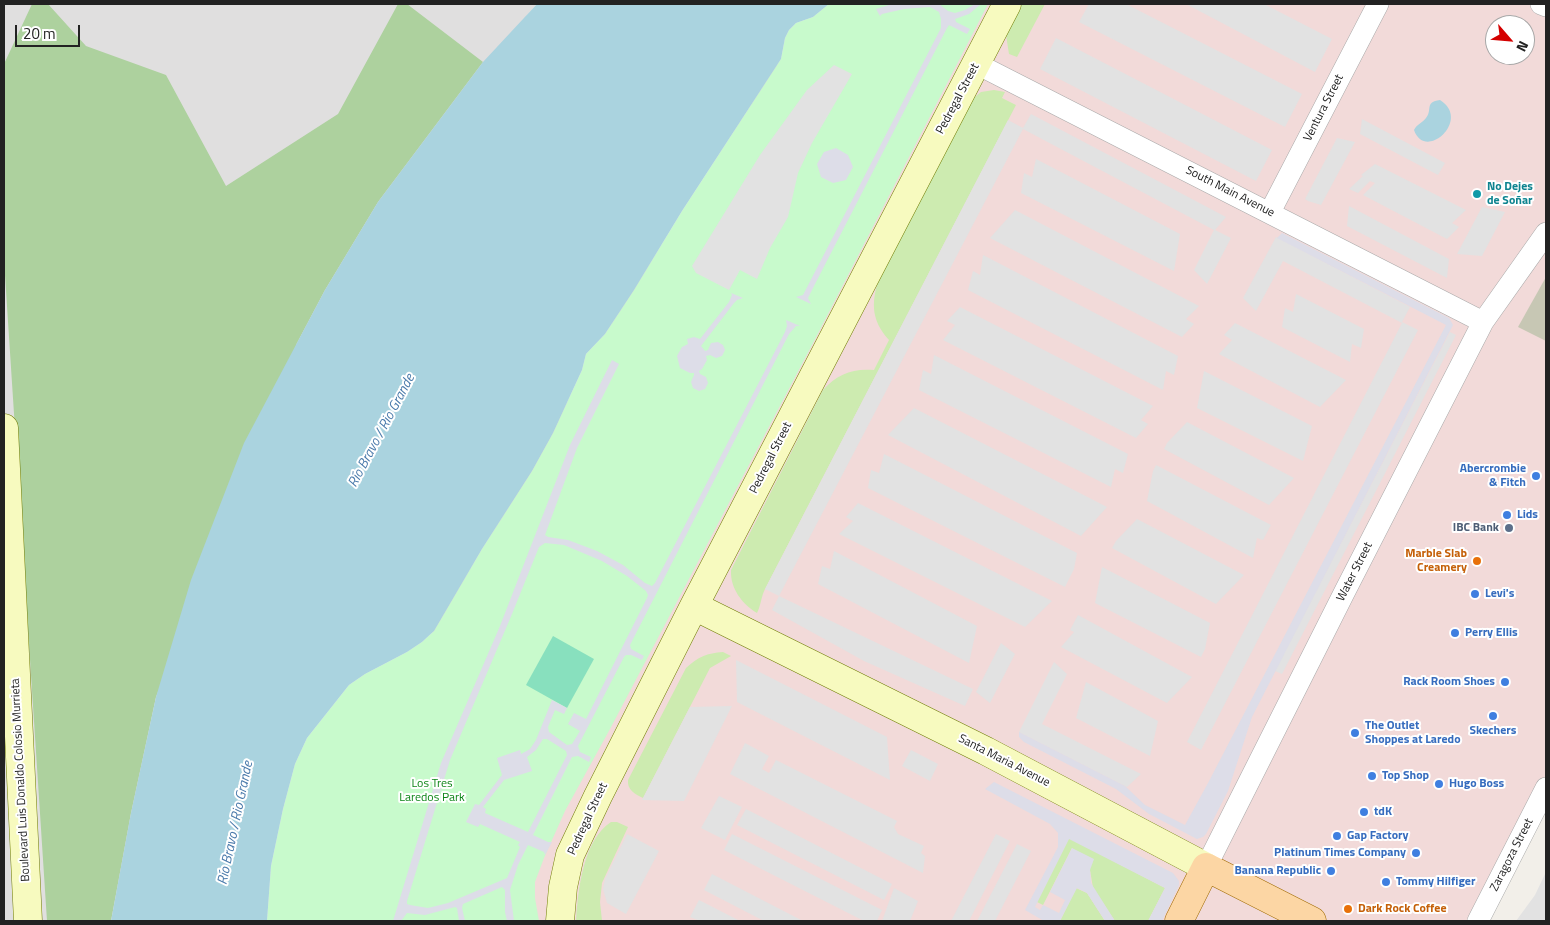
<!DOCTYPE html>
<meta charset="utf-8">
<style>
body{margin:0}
#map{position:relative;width:1550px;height:925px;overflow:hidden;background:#f2efe9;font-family:"Titillium Web",sans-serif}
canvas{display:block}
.frame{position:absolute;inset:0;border:5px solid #222;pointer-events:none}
.north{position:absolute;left:1485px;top:15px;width:50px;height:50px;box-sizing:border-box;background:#fff;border:1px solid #a7a7a7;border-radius:50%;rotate:117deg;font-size:14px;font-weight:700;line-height:20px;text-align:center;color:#222}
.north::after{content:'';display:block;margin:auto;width:18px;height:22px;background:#d40000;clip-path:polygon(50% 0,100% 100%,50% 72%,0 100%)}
.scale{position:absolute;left:15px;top:25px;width:65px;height:22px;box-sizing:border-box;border:2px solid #222;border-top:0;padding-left:6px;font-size:15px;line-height:18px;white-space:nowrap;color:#222;-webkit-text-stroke:4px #fff;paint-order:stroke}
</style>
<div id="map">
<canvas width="1550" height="925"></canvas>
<div class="frame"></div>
<div class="north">N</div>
<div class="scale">20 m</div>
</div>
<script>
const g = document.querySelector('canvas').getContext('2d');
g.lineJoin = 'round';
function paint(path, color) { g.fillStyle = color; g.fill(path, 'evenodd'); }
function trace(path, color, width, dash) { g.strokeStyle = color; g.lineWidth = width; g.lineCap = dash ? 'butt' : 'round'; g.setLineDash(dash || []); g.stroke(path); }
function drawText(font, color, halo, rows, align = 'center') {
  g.font = font + ' "Titillium Web",sans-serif'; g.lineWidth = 4; g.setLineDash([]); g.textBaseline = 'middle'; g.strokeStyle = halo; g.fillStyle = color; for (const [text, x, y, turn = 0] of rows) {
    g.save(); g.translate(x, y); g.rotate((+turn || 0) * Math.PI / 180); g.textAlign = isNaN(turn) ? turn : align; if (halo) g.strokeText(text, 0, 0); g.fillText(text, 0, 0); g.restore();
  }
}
paint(new Path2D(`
 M 4,4 L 537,4 L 527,15 L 156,697 L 111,921 L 4,921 Z`), '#e0dfdf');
paint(new Path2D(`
 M 829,4 L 1546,4 L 1546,788 L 1478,921 L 267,921 L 448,605 L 516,494 L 605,334 L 775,67 ZM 1495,25 L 1525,25 L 1525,55 L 1495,55 Z`), '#f2dad9');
paint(new Path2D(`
 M 1546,277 L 1546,341 L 1518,327 Z`), '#c7c7b4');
paint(new Path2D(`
 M 1021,4 L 1045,4 L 1017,57 L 1009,54 L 1006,35 Z
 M 994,90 L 1005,92 L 1002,98 L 1016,105 L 765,589 C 761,597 761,605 757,613 C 742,604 730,588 731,570 L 823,390 C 837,374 853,368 874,370 L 889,340 C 872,321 871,305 878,281 L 971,100 L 981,92 Z
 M 723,652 L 731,656 L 710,668 L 643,798 C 635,794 627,790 628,780 L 686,668 C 698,657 707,653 723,652 Z
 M 611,822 L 617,822 L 628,827 L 602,883 L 600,902 L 602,921 L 576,921 C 578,890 583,840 611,822 Z
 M 1069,838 L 1165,888 L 1148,921 L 1115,921 L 1093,888 L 1090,870 L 1072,848 L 1043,905 L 1037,902 Z
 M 1076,888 L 1087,893 L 1105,921 L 1060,921 Z`), '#cdebb0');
paint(new Path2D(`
 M 32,4 L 48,4 L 86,46 L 166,75 L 226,186 L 338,114 L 398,4 L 407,4 L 483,62 L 378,202 L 325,290 L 297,343 L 156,697 L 131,813 L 111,921 L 47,921 L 4,260 L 4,64 Z`), '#add19e');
paint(new Path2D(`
 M 829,4 L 988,4 L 812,345 L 610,729 L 565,811 L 544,858 L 535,882 L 535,898 L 539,921 L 267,921 L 271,866 L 283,809 L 295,764 L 307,738 L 349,685 L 365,674 L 407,652 L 422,642 L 434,631 L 482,549 L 532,471 L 553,433 L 582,370 L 586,354 L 605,334 L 634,290 L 682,211 L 781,59 L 785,38 L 789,30 L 796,23 L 813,17 Z`), '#c8facc');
paint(new Path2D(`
 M 553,636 L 594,659 L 567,708 L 526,685 Z`), '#88e0be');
paint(new Path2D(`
 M 1089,4 L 1126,4 L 1302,94 L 1285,127 L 1079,22 Z
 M 1186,4 L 1264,4 L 1332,39 L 1315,72 Z
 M 1056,38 L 1272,150 L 1256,181 L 1040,69 Z
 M 834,65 L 852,74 L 812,143 L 798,173 L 788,217 L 770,248 L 757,279 L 740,270 L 729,290 L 696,273 L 692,266 L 760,155 L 807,90 Z
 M 1031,114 L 1226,217 L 1215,230 L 1231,238 L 1207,284 L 1194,270 L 1214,230 L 1023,129 L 779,596 L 973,689 L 965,706 L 864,661 L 772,610 L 779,596 L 765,589 L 1008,120 L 1023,128 Z
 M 1362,119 L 1445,163 L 1438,175 L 1360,134 Z
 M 1337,138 L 1355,142 L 1321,205 L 1308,201 L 1305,199 Z
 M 1036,159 L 1180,234 L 1174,271 L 1021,193 L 1024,173 L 1032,177 Z
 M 1375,164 L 1466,210 L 1452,223 L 1459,227 L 1447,239 L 1363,195 L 1375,183 L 1370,181 L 1358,193 L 1349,189 L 1363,176 L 1361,175 Z
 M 1349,206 L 1449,259 L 1447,278 L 1347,226 Z
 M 1482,207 L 1505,212 L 1482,256 L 1457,254 Z
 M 1015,210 L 1199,306 L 1186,319 L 1194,324 L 1182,337 L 990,238 Z
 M 1276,237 L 1410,307 L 1402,322 L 1418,330 L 1201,750 L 1187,742 L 1402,323 L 1283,261 L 1256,311 L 1243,298 Z
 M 983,255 L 1178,356 L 1174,375 L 1166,371 L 1163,390 L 968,290 L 973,271 L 980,275 Z
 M 1296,294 L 1364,329 L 1361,348 L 1352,344 L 1350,362 L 1282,327 L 1285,308 L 1293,312 Z
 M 960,307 L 1153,406 L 1141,420 L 1148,424 L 1136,438 L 943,340 L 955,325 L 947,321 Z
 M 1235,323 L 1346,380 L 1320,407 L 1219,354 L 1232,340 L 1224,335 Z
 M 1450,332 L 1456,335 L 1282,674 L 1275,671 Z
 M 934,355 L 1128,454 L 1123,473 L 1115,469 L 1111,487 L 919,390 L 923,370 L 931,374 Z
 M 1204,371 L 1312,426 L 1303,461 L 1197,408 Z
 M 914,408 L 1107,507 L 1081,536 L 888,435 Z
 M 1187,422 L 1294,478 L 1269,505 L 1164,449 L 1167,443 Z
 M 884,454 L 1077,553 L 1074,569 L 1065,587 L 868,488 L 871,470 L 879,473 Z
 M 1156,465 L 1271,525 L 1263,540 L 1257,538 L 1253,558 L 1147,501 L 1153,471 Z
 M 858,503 L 1052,601 L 1025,627 L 839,534 L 853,521 L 846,517 Z
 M 1137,519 L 1244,575 L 1216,604 L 1112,548 L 1116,541 Z
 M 834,551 L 977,626 L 969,663 L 818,584 L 822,566 L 830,569 Z
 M 1102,567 L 1210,623 L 1205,649 L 1201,657 L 1095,603 Z
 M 1078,615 L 1192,677 L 1167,703 L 1061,647 L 1074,632 L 1070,630 Z
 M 1001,643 L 1015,654 L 990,703 L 976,692 Z
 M 736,660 L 887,737 L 890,780 L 737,702 Z
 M 1054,662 L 1067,674 L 1042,724 L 1141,774 L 1127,787 L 1019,732 Z
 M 1086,682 L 1158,721 L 1150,756 L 1076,718 Z
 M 732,706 L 684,801 L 642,800 L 690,707 Z
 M 745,743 L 769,756 L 762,769 L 769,773 L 776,760 L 897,821 L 894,827 L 898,834 L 924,846 L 921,853 L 925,856 L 923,873 L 730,774 Z
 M 911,750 L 938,764 L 930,781 L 902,766 Z
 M 719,796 L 742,807 L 725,840 L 701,828 Z
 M 746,809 L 892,884 L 884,900 L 737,825 Z
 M 627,834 L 659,851 L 626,914 L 607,903 L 603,889 L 605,879 Z
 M 732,834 L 882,910 L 877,921 L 864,921 L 724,850 Z
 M 996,834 L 1010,841 L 969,921 L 951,921 Z
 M 1017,844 L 1031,851 L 995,921 L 977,921 Z
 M 1546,872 L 1546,921 L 1516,921 L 1535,895 Z
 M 712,874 L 803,921 L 764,921 L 704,890 Z
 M 894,888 L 918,901 L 910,921 L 882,921 Z
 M 699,900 L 740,921 L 700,921 L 690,917 Z`), '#e2e2e2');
paint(new Path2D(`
 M 892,4 L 939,4 L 948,11 L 955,13 L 965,10 L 975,4 L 981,4 L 969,14 L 955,19 L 956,22 L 970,29 L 967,34 L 949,25 L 947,28 L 815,284 L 808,298 L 811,304 L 796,297 L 803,295 L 941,28 L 941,19 L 939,12 L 930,7 L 904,9 L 882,14 L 880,16 L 876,9 Z
 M 836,148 L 848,155 L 853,167 L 846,180 L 833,183 L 821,177 L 817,164 L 824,152 Z
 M 1282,233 L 1449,318 L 1453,325 L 1252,717 L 1228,791 L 1206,834 L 1203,837 L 1197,839 L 1149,814 L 1116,789 L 1024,742 L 1019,737 L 1019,732 L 1125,786 L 1145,805 L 1185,825 L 1208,783 L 1446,325 L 1277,238 Z
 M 731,293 L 743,298 L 737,300 L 734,303 L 701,346 L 705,351 L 708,350 L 711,343 L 718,342 L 723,345 L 725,350 L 722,356 L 716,358 L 710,355 L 706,356 L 707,360 L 702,369 L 699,371 L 700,374 L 706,377 L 708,383 L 705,389 L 699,391 L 693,388 L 691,382 L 694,375 L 694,373 L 690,373 L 680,368 L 677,356 L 682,347 L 688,344 L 687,339 L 694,337 L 700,339 L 729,302 L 732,295 Z
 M 786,320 L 800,326 L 796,326 L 789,334 L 630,645 L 631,649 L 644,656 L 642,660 L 631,655 L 626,655 L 624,657 L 578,746 L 580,752 L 591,757 L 589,762 L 578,756 L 572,757 L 533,835 L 548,842 L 552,842 L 545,855 L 544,852 L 528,845 L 518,865 L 510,890 L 514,921 L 507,921 L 505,912 L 505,890 L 502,887 L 463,904 L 462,908 L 465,921 L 459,921 L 457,908 L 455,907 L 425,915 L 407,913 L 401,921 L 393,921 L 441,763 L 500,626 L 570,445 L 612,360 L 619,364 L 577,448 L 545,535 L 548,537 L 568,540 L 597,551 L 623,565 L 645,583 L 652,586 L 655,583 L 785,332 L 787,326 ZM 545,543 L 564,545 L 602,561 L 627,576 L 646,591 L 648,595 L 647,598 L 586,719 L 574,713 L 568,724 L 580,731 L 572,744 L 567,745 L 549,732 L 548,727 L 555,710 L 564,714 L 567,708 L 552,700 L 536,740 L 530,749 L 521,754 L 520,750 L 497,758 L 502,775 L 479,805 L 475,804 L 466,822 L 478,827 L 480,824 L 520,842 L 518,845 L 520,847 L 507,878 L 448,903 L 428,908 L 410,905 L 407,904 L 407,901 L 450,760 L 512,614 L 539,547 ZM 543,739 L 547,739 L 566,751 L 567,755 L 528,832 L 485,813 L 486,809 L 483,807 L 504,780 L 532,771 L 527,757 L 536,750 Z
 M 994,782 L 1173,873 L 1179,881 L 1179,885 L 1162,921 L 1148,921 L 1165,888 L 1069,839 L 1035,907 L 1040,910 L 1043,905 L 1059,913 L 1065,900 L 1050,892 L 1072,848 L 1094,859 L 1090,870 L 1091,883 L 1115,921 L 1105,921 L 1087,893 L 1077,888 L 1060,921 L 1044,921 L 1025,910 L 1058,847 L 1058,833 L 1050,824 L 985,789 Z`), '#dddde8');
paint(new Path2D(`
 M 537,4 L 829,4 L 813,17 L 796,23 L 789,30 L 785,38 L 781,59 L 682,211 L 634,290 L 605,334 L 586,354 L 582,370 L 553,433 L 532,471 L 482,549 L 434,631 L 422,642 L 407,652 L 365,674 L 349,685 L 307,738 L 295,764 L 283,809 L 271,866 L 267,921 L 111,921 L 131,813 L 156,697 L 191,580 L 244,443 L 325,290 L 378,202 L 483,62 Z
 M 1440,100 C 1472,120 1425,162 1414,130 C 1417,124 1422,123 1426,118 C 1433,110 1424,102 1440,100 Z`), '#aad3df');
const street = new Path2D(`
 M 1541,4 L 1546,6
 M 977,64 L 1483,322
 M 1270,212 L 1378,4
 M 1206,867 L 1344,593 L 1483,322 L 1546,233
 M 1478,921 L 1546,788`);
const secondary = new Path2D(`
 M 4,428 L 28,921
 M 694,606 L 986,751 L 1206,867
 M 560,921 L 563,887 L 570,855 L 598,796 L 694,606 L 1007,4`);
const primary = new Path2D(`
 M 1179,921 L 1206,867 L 1312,921`);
trace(street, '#a9a9a9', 22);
trace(secondary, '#707d05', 29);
trace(primary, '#a06b00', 29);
trace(street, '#fff', 21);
trace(secondary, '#f7fabf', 28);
trace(primary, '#fcd6a4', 28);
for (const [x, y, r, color] of [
 [1477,194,5,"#0f9aa8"],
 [1536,476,5,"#3f7fe0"],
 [1507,515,5,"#3f7fe0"],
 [1509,528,5,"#5c6f8a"],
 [1477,561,5,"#e8710a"],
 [1475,594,5,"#3f7fe0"],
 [1455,633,5,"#3f7fe0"],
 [1505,682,5,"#3f7fe0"],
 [1493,716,5,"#3f7fe0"],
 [1355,733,5,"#3f7fe0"],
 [1372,776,5,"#3f7fe0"],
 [1439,784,5,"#3f7fe0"],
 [1364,812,5,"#3f7fe0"],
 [1337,836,5,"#3f7fe0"],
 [1416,853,5,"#3f7fe0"],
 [1331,871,5,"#3f7fe0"],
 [1386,882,5,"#3f7fe0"],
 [1348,909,5,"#e8710a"]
]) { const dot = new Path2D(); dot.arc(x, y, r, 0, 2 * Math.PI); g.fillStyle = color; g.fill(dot); trace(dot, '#fff', 2); }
drawText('12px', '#222', '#fff', [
 ["Pedregal Street",958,99,-62],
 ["Ventura Street",1324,108,-63],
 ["South Main Avenue",1230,192,27],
 ["Pedregal Street",771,458,-63],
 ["Water Street",1355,572,-63],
 ["Santa Maria Avenue",1004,761,27],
 ["Boulevard Luis Donaldo Colosio Murrieta",21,780,-93],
 ["Pedregal Street",588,819,-65],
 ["Zaragoza Street",1512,855,-63]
]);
drawText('bold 12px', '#0d838f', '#fff', [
 ["No Dejes",1487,187],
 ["de Soñar",1487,201]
], 'left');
drawText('bold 12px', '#366cbe', '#fff', [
 ["Abercrombie",1526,469,"right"],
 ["& Fitch",1526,483,"right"],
 ["Lids",1517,515],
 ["Levi's",1485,594],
 ["Perry Ellis",1465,633],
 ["Rack Room Shoes",1495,682,"right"],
 ["The Outlet",1365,726],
 ["Shoppes at Laredo",1365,740],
 ["Skechers",1493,731,"center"],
 ["Top Shop",1382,776],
 ["Hugo Boss",1449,784],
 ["tdK",1374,812],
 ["Gap Factory",1347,836],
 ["Platinum Times Company",1406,853,"right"],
 ["Banana Republic",1321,871,"right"],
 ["Tommy Hilfiger",1396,882]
], 'left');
drawText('bold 12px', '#4e5e75', '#fff', [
 ["IBC Bank",1499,528]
], 'right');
drawText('bold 12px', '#c56008', '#fff', [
 ["Marble Slab",1467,554],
 ["Creamery",1467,568],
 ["Dark Rock Coffee",1358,909,"left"]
], 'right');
drawText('12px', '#0c8416', '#fff', [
 ["Los Tres",432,784],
 ["Laredos Park",432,798]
]);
drawText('italic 14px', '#4a7aab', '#fff', [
 ["Río Bravo / Rio Grande",382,431,-62],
 ["Río Bravo / Rio Grande",236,823,-78]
]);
</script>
